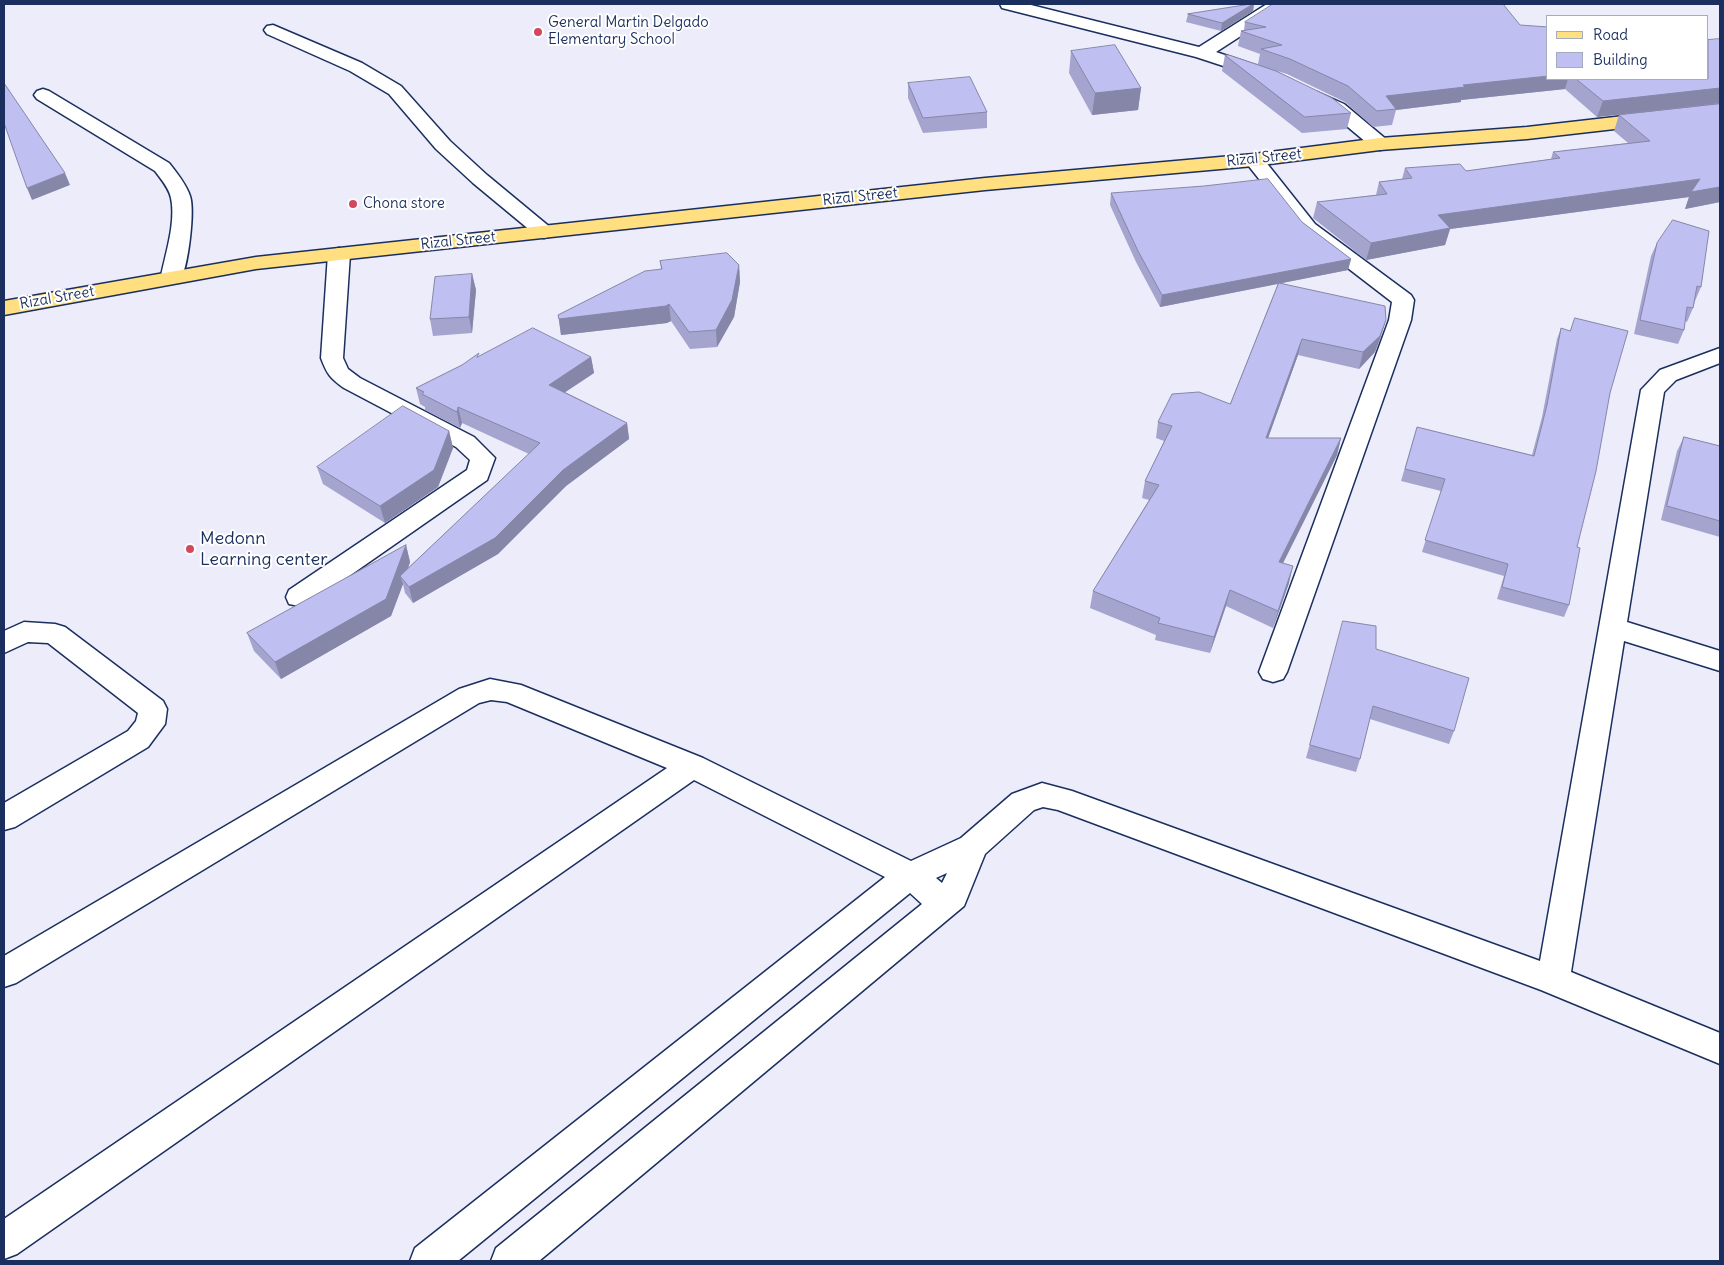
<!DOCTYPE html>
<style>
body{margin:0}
#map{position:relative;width:1724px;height:1265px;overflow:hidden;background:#ececfb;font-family:Delius,sans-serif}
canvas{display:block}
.frame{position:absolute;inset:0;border:5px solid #1b2f5e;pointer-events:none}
.legend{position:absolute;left:1546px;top:15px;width:162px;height:65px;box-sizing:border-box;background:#fff;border:1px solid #a4acbf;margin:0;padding:6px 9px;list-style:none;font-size:15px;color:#1b2f5e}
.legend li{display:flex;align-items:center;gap:10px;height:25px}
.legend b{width:25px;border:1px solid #a4acbf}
</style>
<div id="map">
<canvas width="1724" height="1265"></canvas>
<div class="frame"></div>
<ul class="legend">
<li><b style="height:6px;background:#ffdf80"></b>Road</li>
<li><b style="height:14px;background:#bfbff1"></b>Building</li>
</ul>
</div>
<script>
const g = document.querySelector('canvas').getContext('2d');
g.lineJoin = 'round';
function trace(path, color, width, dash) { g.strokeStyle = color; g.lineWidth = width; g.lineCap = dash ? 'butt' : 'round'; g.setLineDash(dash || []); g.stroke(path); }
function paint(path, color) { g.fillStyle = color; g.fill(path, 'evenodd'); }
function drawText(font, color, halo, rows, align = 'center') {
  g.font = font + ' Delius,sans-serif'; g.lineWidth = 4; g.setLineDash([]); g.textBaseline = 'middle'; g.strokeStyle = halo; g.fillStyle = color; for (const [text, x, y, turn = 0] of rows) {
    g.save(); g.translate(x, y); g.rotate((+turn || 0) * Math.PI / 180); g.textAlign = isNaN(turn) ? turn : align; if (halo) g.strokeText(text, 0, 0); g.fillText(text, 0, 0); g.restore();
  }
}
const minor = new Path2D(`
 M 1000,4 L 1027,4 L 1199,47 L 1267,4 L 1286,4 L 1284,8 L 1216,52 L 1266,69 L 1269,73 L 1266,77 L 1260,78 L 1196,57 L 1002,8 Z
 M 273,25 L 362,63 L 401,86 L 450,141 L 487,175 L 551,228 L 554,232 L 551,236 L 544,238 L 537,236 L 473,183 L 436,149 L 389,94 L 350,71 L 267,34 L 264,30 L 267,26 Z
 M 43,89 L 49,91 L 169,163 C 177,173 186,184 190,196 C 195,211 188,268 180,281 L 172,282 L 164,281 L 161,276 C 166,252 176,222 171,198 C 169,188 161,179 155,171 L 37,99 L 34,95 L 37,91 Z
 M 1317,92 L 1344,104 L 1387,140 L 1390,144 L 1387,148 L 1380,150 L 1373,148 L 1330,112 L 1310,102 L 1308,98 L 1310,94 Z
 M 1254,154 L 1261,156 L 1315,224 L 1411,295 L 1414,300 L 1411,320 L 1287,672 L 1283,679 L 1273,682 L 1263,679 L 1259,672 L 1389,320 L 1392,302 L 1301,232 L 1244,160 L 1247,156 Z
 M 339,248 L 346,250 L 350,254 L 343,358 L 348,369 L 360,378 L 474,437 L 495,458 L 487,480 L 309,604 L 299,606 L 289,604 L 286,597 L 289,590 L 467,470 L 470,460 L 456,447 L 344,388 C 330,378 327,374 321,358 L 328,254 L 332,250 Z
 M 1720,348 L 1720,363 L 1676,380 L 1664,392 L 1627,622 L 1720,651 L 1720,671 L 1624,641 L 1571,972 L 1720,1033 L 1720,1064 L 1541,990 L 1058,810 L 1043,807 L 1034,810 L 985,854 L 964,906 L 539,1261 L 491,1261 L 496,1248 L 922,904 L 910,893 L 458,1261 L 410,1261 L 415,1248 L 885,877 L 694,780 L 17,1254 L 4,1259 L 4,1219 L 667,768 L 507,702 L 491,700 L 479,703 L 16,983 L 4,987 L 4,956 L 459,689 L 490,679 L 521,685 L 703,758 L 911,861 L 961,838 L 1012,794 L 1042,783 L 1072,791 L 1540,961 L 1641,390 L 1660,370 ZM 947,873 L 942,883 L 936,878 Z
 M 24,622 L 55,624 L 65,627 L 163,701 L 167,709 L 165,724 L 148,747 L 15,827 L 4,830 L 4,803 L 128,731 L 136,721 L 138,713 L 48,643 L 28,642 L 4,653 L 4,631 Z`);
const primary = new Path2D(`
 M 1720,105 L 1720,117 L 1527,139 L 1380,150 L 1254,166 L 985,190 L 256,269 L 4,315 L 4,301 L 256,257 L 985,178 L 1254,154 L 1380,138 L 1527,127 Z`);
trace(minor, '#1b2f5e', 3);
trace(primary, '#1b2f5e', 3);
paint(minor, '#fff');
paint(primary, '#ffdf80');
paint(new Path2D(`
 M 1254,4 L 1253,11 L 1221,31 L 1186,22 L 1188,14 Z
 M 1245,22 L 1548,79 L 1708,79 L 1720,39 L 1720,104 L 1597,117 L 1565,89 L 1461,100 L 1461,102 L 1396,110 L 1392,125 L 1373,127 L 1345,102 L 1287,74 L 1277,71 L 1351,113 L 1347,129 L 1302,133 L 1222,71 L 1225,55 L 1258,64 L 1260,54 L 1238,46 L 1241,31 L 1244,30 Z
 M 1071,51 L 1141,88 L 1138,110 L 1092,115 L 1069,73 Z
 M 908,83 L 987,112 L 987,128 L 923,133 L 908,98 Z
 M 1720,104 L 1720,202 L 1685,209 L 1689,197 L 1450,229 L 1445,245 L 1366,260 L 1313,218 L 1317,202 L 1376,195 L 1379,182 L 1402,179 L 1405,168 L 1466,171 L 1551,159 L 1553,152 L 1628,143 L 1614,131 L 1619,115 Z
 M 1111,193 L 1302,222 L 1351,259 L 1348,270 L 1282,283 L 1381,336 L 1375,352 L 1359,369 L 1298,355 L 1268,438 L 1341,438 L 1337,455 L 1283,563 L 1289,583 L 1273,628 L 1226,606 L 1210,653 L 1155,640 L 1156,635 L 1090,608 L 1093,591 L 1149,500 L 1142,498 L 1145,481 L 1164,441 L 1156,438 L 1158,422 L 1230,404 L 1278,284 L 1160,307 L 1136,262 L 1110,205 Z
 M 1657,243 L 1701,287 L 1695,301 L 1693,308 L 1687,322 L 1685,321 L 1684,330 L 1678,344 L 1634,334 L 1651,256 Z
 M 660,261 L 739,265 L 740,282 L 734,317 L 717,347 L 690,349 L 671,321 L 667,323 L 561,335 L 558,315 L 661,269 Z
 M 472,274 L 476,290 L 472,333 L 433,336 L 430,319 Z
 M 1561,328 L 1610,393 L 1577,547 L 1569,605 L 1564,617 L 1497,599 L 1504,576 L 1422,552 L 1441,491 L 1401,481 L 1417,427 L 1532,455 L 1542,417 L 1557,339 Z
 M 480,356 L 591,357 L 594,373 L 565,392 L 627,423 L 629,439 L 566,486 L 498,554 L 413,603 L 405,593 L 403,584 L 391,616 L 281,679 L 254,651 L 247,633 L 406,545 L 410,562 L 408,568 L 529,454 L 462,423 L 460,428 L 425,410 L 425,407 L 420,404 L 416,388 Z
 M 449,431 L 453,448 L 438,487 L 385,523 L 323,484 L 317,467 Z
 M 1684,437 L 1720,446 L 1720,537 L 1661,520 L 1677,451 Z
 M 1340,634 L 1376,649 L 1454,731 L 1449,744 L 1370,719 L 1360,759 L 1356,772 L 1306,758 Z`), '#a4a4cf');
paint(new Path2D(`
 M 1254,4 L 1253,11 L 1221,31 L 1222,23 Z
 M 1548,76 L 1548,79 L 1568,79 L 1565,89 L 1461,100 L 1461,102 L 1396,110 L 1396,109 L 1386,96 L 1463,85 Z
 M 1141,88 L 1138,110 L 1092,115 L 1095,93 Z
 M 1720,88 L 1720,103 L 1597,117 L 1603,101 Z
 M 65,173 L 70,185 L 32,200 L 27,188 Z
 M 1700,179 L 1720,187 L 1720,202 L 1685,209 L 1689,197 L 1450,229 L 1445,245 L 1366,260 L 1371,243 L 1438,215 Z
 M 1351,259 L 1348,270 L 1160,307 L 1162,295 Z
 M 739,265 L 740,282 L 734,317 L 717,347 L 716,330 Z
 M 472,274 L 476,290 L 472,333 L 469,317 Z
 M 669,304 L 671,321 L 667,323 L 561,335 L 559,319 Z
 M 1386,320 L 1381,336 L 1375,352 L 1359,369 L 1363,352 Z
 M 1302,339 L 1298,355 L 1262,455 L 1266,438 Z
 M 591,357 L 594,373 L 552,401 L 549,385 Z
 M 458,407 L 462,423 L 460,428 L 457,412 Z
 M 627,423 L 629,439 L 566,486 L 498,554 L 413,603 L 409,587 L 563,470 Z
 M 449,431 L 453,448 L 438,487 L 385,523 L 380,506 Z
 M 1341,438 L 1337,455 L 1275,579 L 1279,562 Z
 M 406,545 L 410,562 L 404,581 L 400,576 L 403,584 L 391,616 L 281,679 L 275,662 Z
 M 1293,566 L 1289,583 L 1273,628 L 1278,611 Z
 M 1230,590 L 1226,606 L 1210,653 L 1214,637 Z`), '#8686a9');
const building = new Path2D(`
 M 1251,4 L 1253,4 L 1222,23 L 1188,14 Z
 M 1273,4 L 1503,4 L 1520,25 L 1548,27 L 1548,76 L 1463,85 L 1465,87 L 1386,96 L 1396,109 L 1377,111 L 1348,86 L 1290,59 L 1261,49 L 1282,45 L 1241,31 L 1266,27 L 1245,22 Z
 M 1720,39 L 1720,88 L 1603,101 L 1576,79 L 1708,79 L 1708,40 Z
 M 1115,45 L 1141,88 L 1095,93 L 1071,51 Z
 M 1225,55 L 1229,55 L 1276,71 L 1332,98 L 1351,113 L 1305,117 Z
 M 970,77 L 987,112 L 923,118 L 908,83 Z
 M 4,83 L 65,173 L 27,188 L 4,123 Z
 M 1720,104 L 1720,187 L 1691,192 L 1700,179 L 1438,215 L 1450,228 L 1371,243 L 1317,202 L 1387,194 L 1379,182 L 1412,178 L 1405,168 L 1460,164 L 1466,171 L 1560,158 L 1553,152 L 1650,141 L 1619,115 Z
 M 1268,179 L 1302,222 L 1351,259 L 1162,295 L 1138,251 L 1111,193 L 1204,186 Z
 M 1673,220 L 1709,231 L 1701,287 L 1697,286 L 1693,308 L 1687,307 L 1684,330 L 1640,320 L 1657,243 Z
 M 727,253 L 739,265 L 732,300 L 716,330 L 689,332 L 669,304 L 666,306 L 559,319 L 558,315 L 645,271 L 662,269 L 660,261 Z
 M 472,274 L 469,317 L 430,319 L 435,277 Z
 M 1279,283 L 1385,306 L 1386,320 L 1380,336 L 1363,352 L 1302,339 L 1266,438 L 1341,438 L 1279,562 L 1293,566 L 1278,611 L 1230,590 L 1214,637 L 1158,623 L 1160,618 L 1093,591 L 1159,485 L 1145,481 L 1172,426 L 1158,422 L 1172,394 L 1199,392 L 1230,404 Z
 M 1575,318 L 1628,331 L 1610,393 L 1596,471 L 1577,547 L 1580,548 L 1569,605 L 1502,587 L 1508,564 L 1425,540 L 1445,479 L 1405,469 L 1417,427 L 1534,456 L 1547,405 L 1561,328 L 1570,331 Z
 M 533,328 L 591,357 L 549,385 L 627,423 L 563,470 L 495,538 L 409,587 L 400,576 L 540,443 L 458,407 L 457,412 L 422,394 L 424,392 L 416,388 L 462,365 L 479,353 L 477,357 Z
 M 403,406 L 449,431 L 434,470 L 380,506 L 317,467 Z
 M 1684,437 L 1720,446 L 1720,521 L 1667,506 Z
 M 406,545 L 386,599 L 275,662 L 247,633 Z
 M 1343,621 L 1376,626 L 1376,649 L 1469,678 L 1454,731 L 1373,706 L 1360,759 L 1310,745 Z`);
paint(building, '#bfbff1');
trace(building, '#8686a9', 1);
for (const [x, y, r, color] of [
 [538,32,5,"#d1495b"],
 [353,204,5,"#d1495b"],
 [190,549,5,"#d1495b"]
]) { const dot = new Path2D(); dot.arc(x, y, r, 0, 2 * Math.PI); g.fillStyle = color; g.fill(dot); trace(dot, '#fff', 2); }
drawText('15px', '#1b2f5e', '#fff', [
 ["General Martin Delgado",548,23],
 ["Elementary School",548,40],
 ["Chona store",363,204]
], 'left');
drawText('15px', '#1b2f5e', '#fff', [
 ["Rizal Street",1264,158,-6],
 ["Rizal Street",860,197,-6],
 ["Rizal Street",458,241,-6],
 ["Rizal Street",57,298,-10]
]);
drawText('18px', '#1b2f5e', '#fff', [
 ["Medonn",200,539],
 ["Learning center",200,560]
], 'left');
</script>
